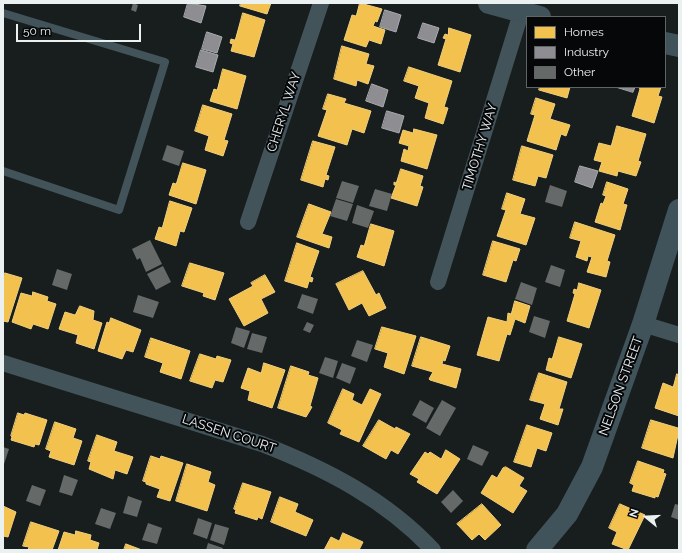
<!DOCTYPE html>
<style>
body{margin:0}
#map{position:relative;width:682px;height:553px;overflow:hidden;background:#181d1d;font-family:Raleway,sans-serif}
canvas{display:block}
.frame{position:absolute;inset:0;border:4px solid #ebf0f0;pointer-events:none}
.legend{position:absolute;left:526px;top:16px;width:140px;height:72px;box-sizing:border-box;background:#050708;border:1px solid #616465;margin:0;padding:5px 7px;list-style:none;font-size:12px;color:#ebf0f0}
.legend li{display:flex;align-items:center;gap:8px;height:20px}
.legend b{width:20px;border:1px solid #616465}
.north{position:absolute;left:626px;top:497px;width:40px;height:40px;-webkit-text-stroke:3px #050708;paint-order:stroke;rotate:288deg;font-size:11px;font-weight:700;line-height:16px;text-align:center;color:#ebf0f0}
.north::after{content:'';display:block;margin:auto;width:14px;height:18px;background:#ebf0f0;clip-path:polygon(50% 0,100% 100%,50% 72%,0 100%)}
.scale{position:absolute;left:16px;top:24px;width:125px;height:18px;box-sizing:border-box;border:2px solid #ebf0f0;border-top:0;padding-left:5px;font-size:12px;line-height:14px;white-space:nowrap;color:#ebf0f0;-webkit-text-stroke:3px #050708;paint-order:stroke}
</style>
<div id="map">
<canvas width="682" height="553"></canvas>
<div class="frame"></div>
<ul class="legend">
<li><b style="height:11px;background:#f2c14e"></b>Homes</li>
<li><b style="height:11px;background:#8d8d92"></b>Industry</li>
<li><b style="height:11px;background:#656968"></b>Other</li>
</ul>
<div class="north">N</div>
<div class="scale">50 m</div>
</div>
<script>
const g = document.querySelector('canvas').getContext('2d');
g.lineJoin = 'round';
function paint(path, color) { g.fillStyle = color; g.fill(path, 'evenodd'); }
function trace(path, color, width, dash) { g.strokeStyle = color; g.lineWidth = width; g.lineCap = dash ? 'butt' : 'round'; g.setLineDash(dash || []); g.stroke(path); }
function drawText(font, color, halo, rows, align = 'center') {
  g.font = font + ' Raleway,sans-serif'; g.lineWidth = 4; g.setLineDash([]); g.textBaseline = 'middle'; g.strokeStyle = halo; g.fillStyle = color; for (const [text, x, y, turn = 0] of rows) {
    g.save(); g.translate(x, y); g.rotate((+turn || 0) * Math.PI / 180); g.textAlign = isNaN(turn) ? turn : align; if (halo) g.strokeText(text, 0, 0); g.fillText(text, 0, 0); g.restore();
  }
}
const homes = new Path2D(`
 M 241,3 L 271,3 L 267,14 L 240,6 Z
 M 360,3 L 382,9 L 377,22 L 375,21 L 373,26 L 385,30 L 381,44 L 369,40 L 366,47 L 344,40 L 352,15 L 356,16 Z
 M 243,13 L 265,20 L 254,57 L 231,51 L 233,44 L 230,43 L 231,39 L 235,40 Z
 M 449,28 L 471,35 L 460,72 L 438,65 L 446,39 L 443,38 L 445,34 L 448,35 Z
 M 342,46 L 369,54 L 366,64 L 374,66 L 368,84 L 357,80 L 356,86 L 334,79 Z
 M 409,67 L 452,81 L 444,107 L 448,108 L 443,124 L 425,118 L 429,103 L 415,98 L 419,86 L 404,81 Z
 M 223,69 L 246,76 L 237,109 L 210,101 L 214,89 L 217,90 Z
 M 540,87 L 570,87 L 567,98 L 539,90 Z
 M 638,87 L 661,87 L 658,96 L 662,97 L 654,123 L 632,116 L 640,89 Z
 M 328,94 L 346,99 L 344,103 L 371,111 L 364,133 L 352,129 L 347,145 L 318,136 L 327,110 L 323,109 Z
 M 536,98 L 555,104 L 550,119 L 570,125 L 566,136 L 561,134 L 556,150 L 527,141 L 535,115 L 531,114 Z
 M 203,105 L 232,114 L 224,140 L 228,141 L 223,156 L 205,150 L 209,136 L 195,131 Z
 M 617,126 L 646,134 L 638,161 L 641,162 L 636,176 L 618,171 L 617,176 L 599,171 L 602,162 L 594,160 L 599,143 L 611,146 Z
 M 414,129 L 437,135 L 427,169 L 401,161 L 404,149 L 408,151 L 409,146 L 399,143 L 403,130 L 413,133 Z
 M 313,141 L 335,147 L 326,175 L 329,176 L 328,180 L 325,179 L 323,187 L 301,180 Z
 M 522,146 L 553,155 L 546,178 L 538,176 L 535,186 L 513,180 Z
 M 183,163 L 206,170 L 196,204 L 169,195 L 173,183 L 176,184 Z
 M 401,169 L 423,176 L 420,186 L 423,187 L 417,206 L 391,198 L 396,185 L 394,185 L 394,182 L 396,183 Z
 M 607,182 L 628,189 L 623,204 L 627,205 L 620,230 L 595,222 L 601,203 L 603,204 L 606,196 L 603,195 Z
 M 507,193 L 525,199 L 520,214 L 535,218 L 526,245 L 497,236 L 506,210 L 502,209 Z
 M 170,201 L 192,208 L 184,232 L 180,231 L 176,246 L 155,239 L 159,227 L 162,228 Z
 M 309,204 L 331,212 L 322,234 L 332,237 L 329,248 L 297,237 Z
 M 575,222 L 615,235 L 607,261 L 610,262 L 606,277 L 587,272 L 592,257 L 588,256 L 587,261 L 576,257 L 581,241 L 570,238 Z
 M 371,224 L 394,231 L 384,266 L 357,257 L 361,245 L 364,246 Z
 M 493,241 L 520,249 L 516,261 L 513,260 L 506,282 L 483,275 Z
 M 297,243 L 319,251 L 310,277 L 313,278 L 312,282 L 309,281 L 307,288 L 285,281 Z
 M 190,263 L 224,273 L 215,300 L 203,296 L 204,293 L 182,286 Z
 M 363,271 L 376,295 L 379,293 L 386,308 L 369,316 L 362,303 L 349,310 L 336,284 Z
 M 5,273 L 22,278 L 8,322 L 3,321 L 3,278 Z
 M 265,275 L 275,292 L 261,299 L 268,313 L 244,326 L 229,299 L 253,286 L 251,283 Z
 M 579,283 L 601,290 L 589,328 L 567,321 L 575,294 L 573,293 L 574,289 L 577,290 Z
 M 33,292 L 48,297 L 47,301 L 56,304 L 48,329 L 33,324 L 31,329 L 12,322 L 21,293 L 32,296 Z
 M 515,301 L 530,306 L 525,323 L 515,319 L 510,335 L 507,334 L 499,361 L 477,355 L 488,317 L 507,322 L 508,313 L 511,314 Z
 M 80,306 L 94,311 L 93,320 L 102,323 L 94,349 L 76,343 L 78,335 L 59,329 L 65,312 L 75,315 Z
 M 111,318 L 141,330 L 133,352 L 126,350 L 122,359 L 98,351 L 107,322 L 109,323 Z
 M 382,327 L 416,336 L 404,374 L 384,367 L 388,353 L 375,349 Z
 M 421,337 L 450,346 L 445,361 L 443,360 L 442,364 L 461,369 L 456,388 L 430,380 L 429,379 L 433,372 L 412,366 Z
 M 559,337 L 582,344 L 571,378 L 546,370 L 549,358 L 552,359 Z
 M 151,338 L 190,351 L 181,379 L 160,372 L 163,363 L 145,357 Z
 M 200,354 L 216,359 L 217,356 L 231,360 L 223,382 L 215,380 L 212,388 L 190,381 Z
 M 264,363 L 285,370 L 272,408 L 248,400 L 250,391 L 241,388 L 248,368 L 261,373 Z
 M 291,366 L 309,372 L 308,375 L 318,378 L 310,406 L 312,407 L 306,417 L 278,408 Z
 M 539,373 L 567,382 L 559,409 L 563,409 L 558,425 L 540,419 L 545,404 L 530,400 Z
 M 677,374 L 679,375 L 679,416 L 655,408 L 663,383 L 673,387 Z
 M 343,389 L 354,394 L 352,400 L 362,405 L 370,389 L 381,394 L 359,442 L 340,434 L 342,430 L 328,423 Z
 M 18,413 L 24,415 L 25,413 L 47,420 L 39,445 L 35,444 L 34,447 L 11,440 L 12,437 L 11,436 Z
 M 379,420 L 395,429 L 396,427 L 410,434 L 398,454 L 391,450 L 386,459 L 363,446 Z
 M 651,420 L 678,428 L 679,430 L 673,458 L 642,448 Z
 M 55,422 L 76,429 L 73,438 L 82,441 L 74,465 L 49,457 L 51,451 L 46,449 Z
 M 527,425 L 552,433 L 546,451 L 537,448 L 531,467 L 514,462 Z
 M 97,435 L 117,442 L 114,451 L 133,457 L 127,474 L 115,470 L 113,479 L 89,469 L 91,462 L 88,461 Z
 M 446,450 L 460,459 L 437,494 L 417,482 L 419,479 L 410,474 L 425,452 L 428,454 L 430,452 L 441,459 Z
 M 151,456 L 160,459 L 161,456 L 183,463 L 170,501 L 157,497 L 160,489 L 146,484 L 146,482 L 143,481 Z
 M 638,461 L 664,470 L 663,473 L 666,474 L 658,497 L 655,496 L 655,498 L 632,491 L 634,485 L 630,483 Z
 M 187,464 L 211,472 L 208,482 L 215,485 L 207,511 L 176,501 Z
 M 506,467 L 524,478 L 519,486 L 527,491 L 513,513 L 481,493 L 492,475 L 497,478 L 503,468 Z
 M 243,483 L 271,492 L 262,519 L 258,517 L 257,520 L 235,513 L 236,510 L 234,509 Z
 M 280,497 L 298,504 L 295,512 L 313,520 L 306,536 L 271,522 Z
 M 482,504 L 501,525 L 485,540 L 479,534 L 472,540 L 457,524 Z
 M 620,504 L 645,515 L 628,550 L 612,544 L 617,532 L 609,528 Z
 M 3,506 L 16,512 L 8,537 L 3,536 Z
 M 31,522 L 59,531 L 52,550 L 28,550 L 29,547 L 23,546 Z
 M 76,531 L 91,535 L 90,540 L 99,543 L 97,550 L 58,550 L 64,532 L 75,535 Z
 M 343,533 L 363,542 L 359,550 L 324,550 L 331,537 L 339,541 Z
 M 126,544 L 142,550 L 124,550 Z`);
paint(homes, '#f2c14e');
trace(homes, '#f0cf7f', 1);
const industry = new Path2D(`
 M 188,3 L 206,6 L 201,23 L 184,17 Z
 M 385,10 L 401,15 L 396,32 L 380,27 Z
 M 423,23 L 439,28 L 434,43 L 418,38 Z
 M 207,32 L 222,37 L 217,53 L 202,49 Z
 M 201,50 L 218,55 L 213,72 L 196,67 Z
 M 372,84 L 388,90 L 383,107 L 366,101 Z
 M 616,87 L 635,87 L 633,92 Z
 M 387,111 L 404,116 L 399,133 L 382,128 Z
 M 580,166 L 598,171 L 592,188 L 575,182 Z`);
paint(industry, '#8d8d92');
trace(industry, '#a9abae', 1);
paint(new Path2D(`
 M 133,3 L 138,5 L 136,12 L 131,10 Z
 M 167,145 L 184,151 L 179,166 L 162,160 Z
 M 342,181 L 359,186 L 353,203 L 336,198 Z
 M 550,185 L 567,191 L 562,207 L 545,202 Z
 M 375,189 L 392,194 L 387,211 L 369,206 Z
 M 336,199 L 353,204 L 347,221 L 330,216 Z
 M 357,205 L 374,211 L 368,228 L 352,223 Z
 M 150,240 L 162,264 L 146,272 L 140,258 L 137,260 L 132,249 Z
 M 551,265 L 565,270 L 560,287 L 545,282 Z
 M 163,266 L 171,282 L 156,290 L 147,274 Z
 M 57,269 L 72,274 L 67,290 L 52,285 Z
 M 521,282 L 537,288 L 532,305 L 515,299 Z
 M 302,294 L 318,299 L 313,314 L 297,308 Z
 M 138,295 L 159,302 L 153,318 L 133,312 Z
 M 534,316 L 550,321 L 545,338 L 529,332 Z
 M 307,322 L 314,325 L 310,333 L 303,330 Z
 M 236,327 L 250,331 L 244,348 L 231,343 Z
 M 252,333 L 267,337 L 262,353 L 247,349 Z
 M 357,340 L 373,345 L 367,362 L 351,356 Z
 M 325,357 L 338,361 L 333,378 L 319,373 Z
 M 342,363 L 356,368 L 350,384 L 336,378 Z
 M 420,400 L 434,408 L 426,423 L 412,415 Z
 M 442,400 L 456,408 L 440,436 L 426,428 Z
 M 473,445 L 489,452 L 482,466 L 467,459 Z
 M 3,447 L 9,449 L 3,467 Z
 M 64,475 L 78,480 L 72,496 L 59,492 Z
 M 32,485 L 46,490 L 40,506 L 26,501 Z
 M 453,490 L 463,501 L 451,513 L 441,502 Z
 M 128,496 L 142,501 L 137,517 L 123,513 Z
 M 675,504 L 679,505 L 679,520 L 671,517 Z
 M 101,508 L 116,513 L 110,529 L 95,524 Z
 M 198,518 L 212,523 L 207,539 L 193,534 Z
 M 148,523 L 162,528 L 157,544 L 142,540 Z
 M 215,524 L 229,528 L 224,545 L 210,540 Z
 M 208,543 L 223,548 L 222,550 L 206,550 Z`), '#656968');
trace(new Path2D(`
 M 3,13 L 165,62 L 119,210 L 3,171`), '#42535a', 8);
trace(new Path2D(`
 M 248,222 L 321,3
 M 438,282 L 521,13
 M 643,324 L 679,335
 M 3,363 L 262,444 C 326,469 385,499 433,550`), '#42535a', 16);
trace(new Path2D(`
 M 489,3 L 540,17
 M 665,43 L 679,46
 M 537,550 L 567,514 L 592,467 L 643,324 L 679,210`), '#40535b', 22);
drawText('13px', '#ebf0f0', '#050708', [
 ["CHERYL WAY",284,112,-72],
 ["TIMOTHY WAY",480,147,-73],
 ["NELSON STREET",621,386,-70],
 ["LASSEN COURT",229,434,18]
]);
</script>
